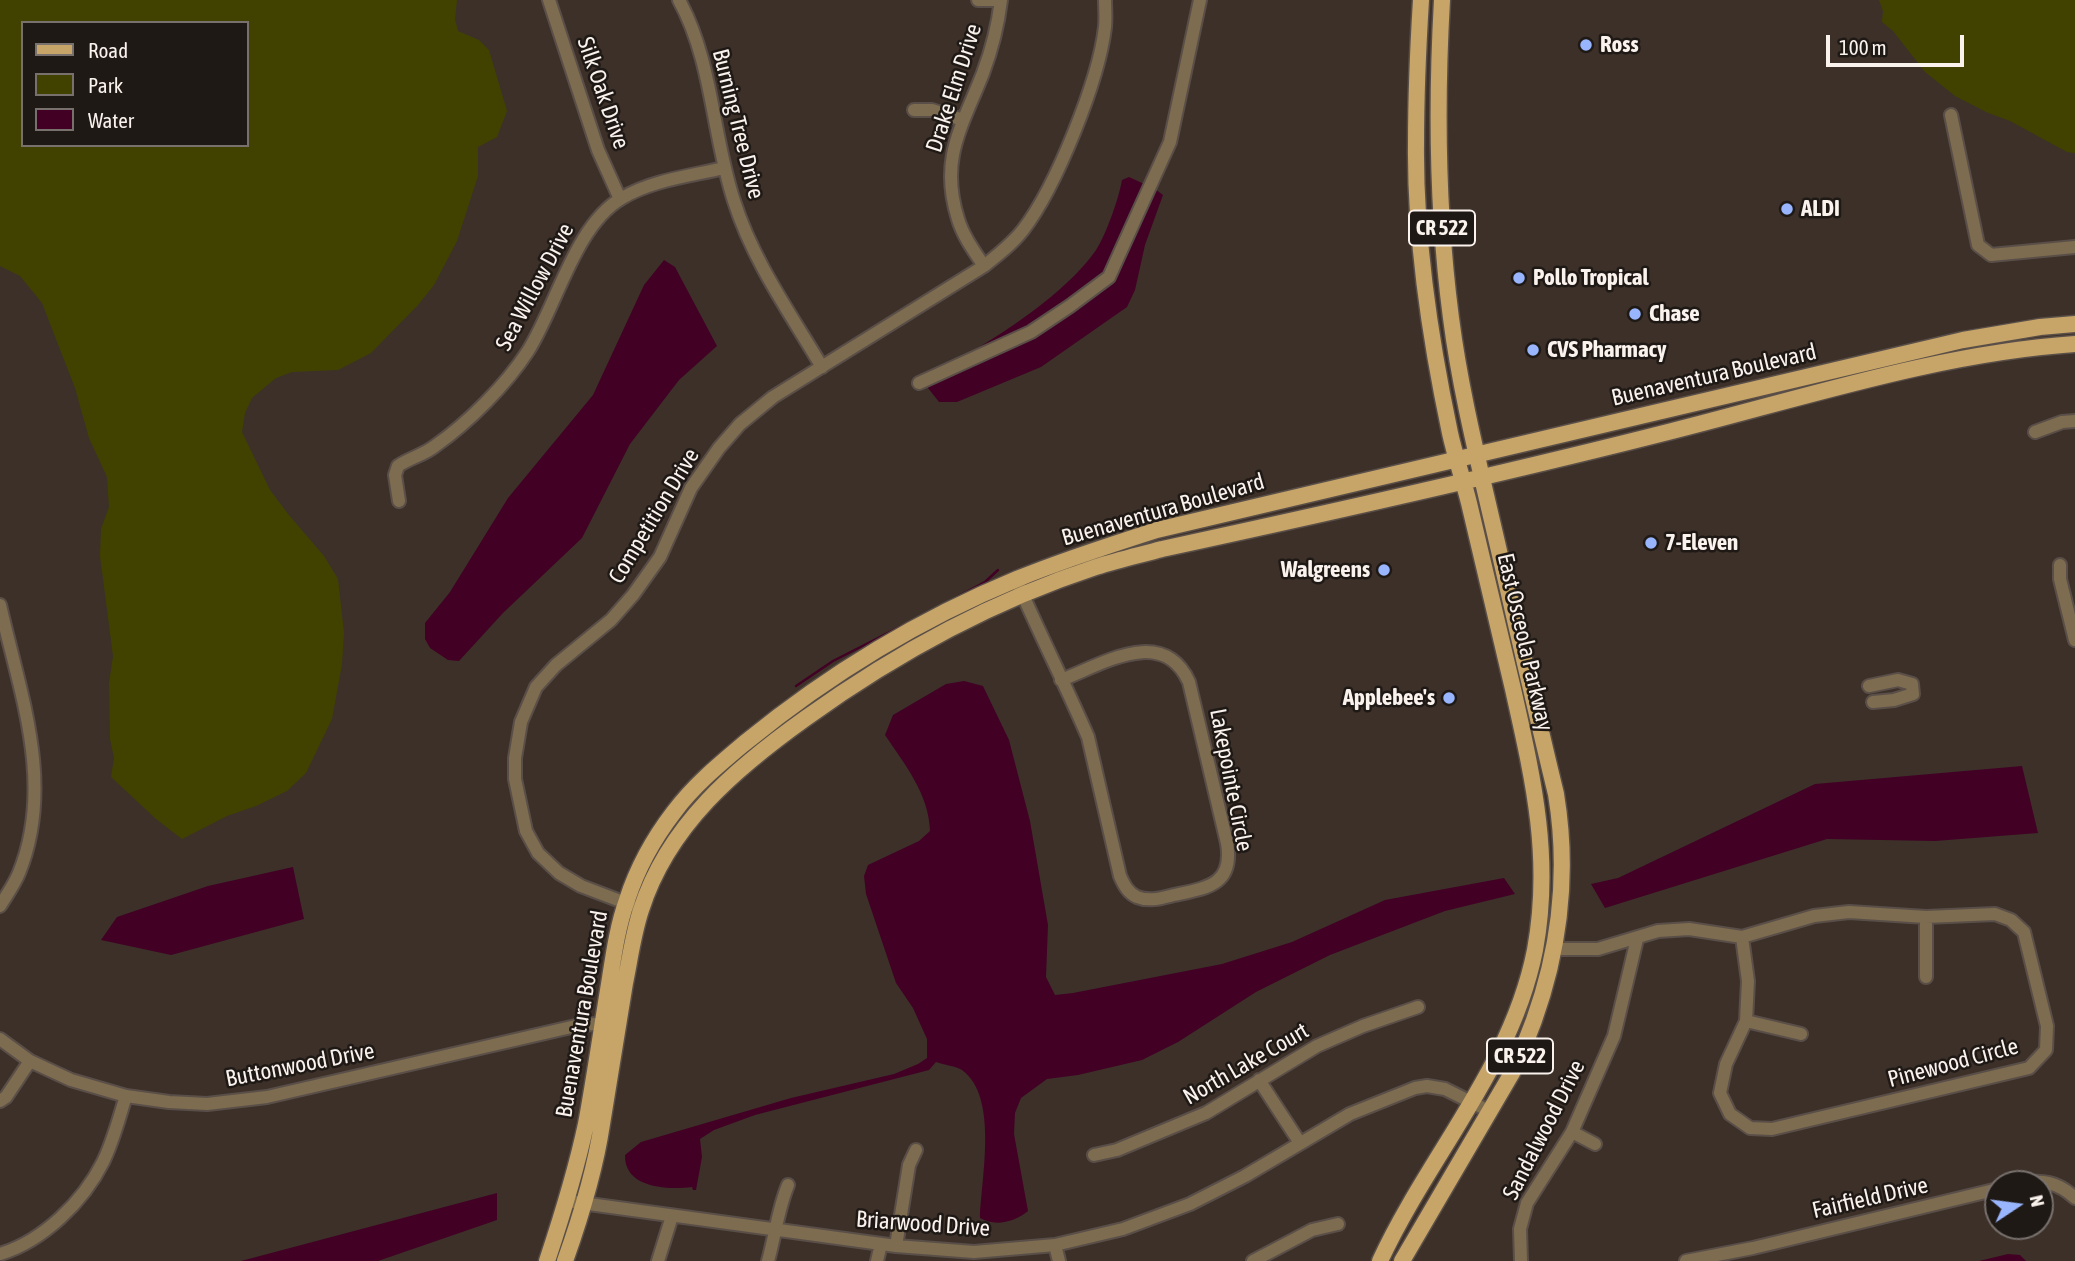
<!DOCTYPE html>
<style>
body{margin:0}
#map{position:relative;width:2075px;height:1261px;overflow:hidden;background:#3c3029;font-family:"Asap Condensed",sans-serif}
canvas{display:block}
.legend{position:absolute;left:21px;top:21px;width:228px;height:126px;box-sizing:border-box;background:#1f1916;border:2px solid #77706c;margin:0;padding:9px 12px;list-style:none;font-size:21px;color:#faf2ed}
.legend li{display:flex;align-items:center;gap:14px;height:35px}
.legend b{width:35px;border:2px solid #77706c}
.north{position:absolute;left:1984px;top:1170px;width:70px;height:70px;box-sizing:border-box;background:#1f1916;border:2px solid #77706c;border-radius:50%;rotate:77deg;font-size:19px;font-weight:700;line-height:28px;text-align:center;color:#faf2ed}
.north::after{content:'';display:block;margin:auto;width:24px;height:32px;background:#98b5fd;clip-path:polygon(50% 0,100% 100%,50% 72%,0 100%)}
.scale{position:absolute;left:1826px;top:35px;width:138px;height:32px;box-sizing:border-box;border:4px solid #faf2ed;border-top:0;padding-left:9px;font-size:21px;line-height:24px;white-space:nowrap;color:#faf2ed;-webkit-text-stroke:5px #1f1916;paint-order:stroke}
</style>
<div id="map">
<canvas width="2075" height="1261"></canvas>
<ul class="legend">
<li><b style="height:9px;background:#c7a467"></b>Road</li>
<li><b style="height:19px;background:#424200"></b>Park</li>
<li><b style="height:19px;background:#420025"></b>Water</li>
</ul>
<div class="north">N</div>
<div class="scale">100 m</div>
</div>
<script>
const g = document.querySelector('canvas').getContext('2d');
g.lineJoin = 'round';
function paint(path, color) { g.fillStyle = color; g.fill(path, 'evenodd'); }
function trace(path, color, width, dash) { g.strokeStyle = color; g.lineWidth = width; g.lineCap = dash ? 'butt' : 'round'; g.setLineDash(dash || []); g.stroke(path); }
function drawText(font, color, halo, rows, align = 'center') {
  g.font = font + ' "Asap Condensed",sans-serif'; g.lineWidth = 5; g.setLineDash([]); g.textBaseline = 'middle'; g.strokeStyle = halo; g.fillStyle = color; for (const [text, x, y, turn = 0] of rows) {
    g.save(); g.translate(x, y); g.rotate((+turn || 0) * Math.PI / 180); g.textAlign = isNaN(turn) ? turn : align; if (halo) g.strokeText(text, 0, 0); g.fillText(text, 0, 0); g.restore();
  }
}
paint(new Path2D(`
 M 0,0 L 457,0 L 455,19 L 458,31 L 479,40 L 489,50 L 507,111 L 497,137 L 478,147 L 478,176 L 457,241 L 434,285 L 418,305 L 371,353 L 338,370 L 292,372 L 276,378 L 252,398 L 245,413 L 242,432 L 270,490 L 288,514 L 324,556 L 338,579 L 344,633 L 342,664 L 332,719 L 306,773 L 287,791 L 256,806 L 227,816 L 182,839 L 156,819 L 111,777 L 114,758 L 110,739 L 109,683 L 113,656 L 100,556 L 101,529 L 109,507 L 107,477 L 89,438 L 75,388 L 42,303 L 20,276 L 0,266 ZM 23,23 L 247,23 L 247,145 L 23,145 Z
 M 1879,0 L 2075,0 L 2075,153 L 2067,152 L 2010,121 L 1986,112 L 1955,96 L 1925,72 L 1893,31 L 1882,22 L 1883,11 Z`), '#424200');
paint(new Path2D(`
 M 1129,177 L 1155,189 L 1163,195 L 1145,245 L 1135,290 L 1127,307 L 1041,367 L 957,402 L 939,402 L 928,388 L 928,380 C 951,362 976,350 1000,334 C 1032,313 1074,282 1096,250 C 1106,235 1119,198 1122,180 Z
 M 664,260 L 675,267 L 717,346 L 679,380 L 630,444 L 582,538 L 503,613 L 459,661 L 448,660 L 430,648 L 425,639 L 425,623 L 450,592 L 508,498 L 593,395 L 644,285 Z
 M 964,681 L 983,686 L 1009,740 L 1030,821 L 1048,925 L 1046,977 L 1055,995 L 1073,993 L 1222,964 L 1292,942 L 1385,900 L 1504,878 L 1515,894 L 1445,911 L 1330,955 L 1256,992 L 1178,1042 L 1142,1060 L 1078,1075 L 1047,1079 L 1021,1098 L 1015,1113 L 1014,1134 L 1028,1211 C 1015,1222 995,1227 980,1218 C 981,1179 999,1097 962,1070 C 956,1066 944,1065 936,1062 L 929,1070 L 755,1115 L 714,1130 L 700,1139 L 702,1157 L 696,1190 L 693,1190 L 692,1187 C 667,1190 624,1188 625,1155 L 641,1142 L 791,1098 L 894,1074 L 918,1064 L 927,1058 L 927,1039 L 913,1008 L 896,983 L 866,894 L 864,876 L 868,865 L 919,841 L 930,831 C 929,794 905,765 885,735 L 893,715 L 946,684 Z
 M 2022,766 L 2038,833 L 1935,841 L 1827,839 L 1605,908 L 1591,884 L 1618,878 L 1815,784 Z
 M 293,867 L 304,919 L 171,955 L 101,940 L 117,917 L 208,886 Z
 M 497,1193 L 497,1220 L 378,1261 L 241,1261 Z
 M 2008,1254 L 2020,1255 L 2026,1261 L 1979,1261 Z`), '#420025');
trace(new Path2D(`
 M 942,605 L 985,582 L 998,570
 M 796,686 L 833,661 L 933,610`), '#420025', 2.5);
const minor = new Path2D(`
 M 549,0 L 598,150 L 620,199
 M 679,0 C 713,62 712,135 734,201 C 753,261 790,313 822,367
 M 978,0 L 1001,0
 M 914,110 L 932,110 L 963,120
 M 1951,115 L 1978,245 L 1991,255 L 2075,247
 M 984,266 C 974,251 963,236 958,219 C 939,159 962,127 983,73 C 992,49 998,25 1001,0
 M 919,383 L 1031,332 L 1070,306 L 1109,277 L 1170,142 L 1200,0
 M 2035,432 L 2062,422 L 2075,421
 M 399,501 L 395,475 L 398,466 C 409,458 424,455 435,446 C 468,423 506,385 528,351 C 557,305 575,225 622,198 C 652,180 691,176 724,168
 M 2060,565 L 2060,579 L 2075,640
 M 1019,586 C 1041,637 1066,686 1088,737 L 1120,876 C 1124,885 1128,893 1137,897 C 1149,902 1162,898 1174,895 C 1207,888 1234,885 1227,843 L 1189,682 C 1163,625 1103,664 1061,680
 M 0,605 C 20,694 55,784 19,873 C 14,885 6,896 0,906
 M 1869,686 L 1898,680 L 1912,684 L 1913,694 L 1894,700 L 1873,702
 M 631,905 L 581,886 L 559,873 L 538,853 L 526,831 L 515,779 L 515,758 L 521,722 L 536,687 L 556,665 L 611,620 L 633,595 L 660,557 L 691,488 L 719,448 L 740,424 L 773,397 L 984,266 C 998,255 1012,244 1023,230 C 1056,187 1099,80 1105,27 C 1106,18 1105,9 1105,0
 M 1555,949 L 1598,949 L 1658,931 L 1689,929 L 1742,937 L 1814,916 L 1849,912 L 1926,917 L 1995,914 L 2011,920 L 2024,932 L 2047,1026 L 2046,1050 L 2029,1068 L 1772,1129 L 1750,1128 L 1730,1114 L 1720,1093 L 1726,1064 L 1746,1021 L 1748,981 L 1742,937
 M 1926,977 L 1926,917
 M 1746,1021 L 1801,1034
 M 0,1039 L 30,1061 L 71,1080 L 126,1096 L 169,1102 L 207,1104 L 267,1097 L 580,1025 L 611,1023
 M 1259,1080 L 1300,1143
 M 0,1101 L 6,1097 L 30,1061
 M 1572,1132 L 1595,1144
 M 1094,1155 L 1117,1150 L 1206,1113 L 1317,1046 L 1363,1026 L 1418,1007
 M 2019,1184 C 2042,1179 2058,1182 2075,1198
 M 567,1201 L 896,1246 L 974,1252 L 1055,1245 L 1123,1229 L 1190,1204 L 1245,1176 L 1350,1114 L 1415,1088 L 1427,1086 L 1445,1089 L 1489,1111
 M 1055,1245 L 1059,1261
 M 896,1246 L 909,1165 L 916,1150
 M 0,1254 C 43,1241 83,1202 103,1162 C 113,1142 119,1118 126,1096
 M 658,1261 L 672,1216
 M 768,1261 C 775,1236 778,1209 788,1185
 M 877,1261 L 881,1244
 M 1253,1261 L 1312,1230 L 1338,1224
 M 1521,1261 L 1520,1229 L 1527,1203 L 1572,1132 L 1614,1036 L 1637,939
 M 1686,1261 L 1753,1248 L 1998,1189`);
const major = new Path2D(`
 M 547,1261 C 562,1216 576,1171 586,1124 C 595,1075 602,1026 610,978 C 614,952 618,925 627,900 C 637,869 654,838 674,812 C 694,785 721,763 746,742 C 827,676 920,619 1017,579 C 1063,560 1110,545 1157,530 L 1963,340 L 2040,327 L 2075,324
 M 565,1261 C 581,1216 595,1171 602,1124 C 610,1077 617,1030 625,983 C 630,959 633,934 641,910 C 668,825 736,768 806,718 C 895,654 992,601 1096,567 C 1118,560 1140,555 1162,549 C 1333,512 1503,474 1672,431 C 1803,398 1940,353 2075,344
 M 1380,1261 C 1429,1155 1512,1067 1535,950 C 1552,858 1533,778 1513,689 C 1498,627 1484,565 1469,503 C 1463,479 1455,456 1450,433 C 1430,339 1415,241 1416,145 C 1416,97 1418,48 1421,0
 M 1402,1261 L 1512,1073 C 1554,985 1572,891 1556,794 C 1534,704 1514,615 1493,525 C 1477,456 1460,388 1451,318 C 1437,212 1436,106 1442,0`);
trace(minor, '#5a4f48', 16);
trace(major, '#5a4f48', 19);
trace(minor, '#7d6c4f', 12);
trace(major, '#c7a467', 16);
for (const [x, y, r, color] of [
 [1586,45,7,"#98b5fd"],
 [1787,209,7,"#98b5fd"],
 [1519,278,7,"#98b5fd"],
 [1635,314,7,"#98b5fd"],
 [1533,350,7,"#98b5fd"],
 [1651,543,7,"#98b5fd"],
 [1384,570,7,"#98b5fd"],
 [1449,698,7,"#98b5fd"]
]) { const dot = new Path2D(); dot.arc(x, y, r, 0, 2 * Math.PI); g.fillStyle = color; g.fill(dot); trace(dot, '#1f1916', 2.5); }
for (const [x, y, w] of [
 [1442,228,66],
 [1520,1056,66]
]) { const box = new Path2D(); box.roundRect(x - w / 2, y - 17.5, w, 35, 5); g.fillStyle = '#1f1916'; g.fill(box); trace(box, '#faf2ed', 2); }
drawText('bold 21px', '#faf2ed', null, [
 ["CR 522",1442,228],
 ["CR 522",1520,1056]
]);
drawText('bold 23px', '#faf2ed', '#1f1916', [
 ["Ross",1600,45],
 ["ALDI",1801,209],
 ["Pollo Tropical",1533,278],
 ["Chase",1649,314],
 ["CVS Pharmacy",1547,350],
 ["7-Eleven",1665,543],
 ["Walgreens",1370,570,"right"],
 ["Applebee's",1435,698,"right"]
], 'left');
drawText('23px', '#faf2ed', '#1f1916', [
 ["Drake Elm Drive",954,88,-72],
 ["Silk Oak Drive",603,93,71],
 ["Burning Tree Drive",738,124,76],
 ["Sea Willow Drive",535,287,-62],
 ["Buenaventura Boulevard",1714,375,-13],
 ["Buenaventura Boulevard",1163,510,-16],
 ["Competition Drive",654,516,-59],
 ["East Osceola Parkway",1525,642,77],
 ["Lakepointe Circle",1231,780,79],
 ["Buenaventura Boulevard",582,1014,-80],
 ["Pinewood Circle",1953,1063,-15],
 ["North Lake Court",1246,1064,-30],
 ["Buttonwood Drive",300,1065,-11],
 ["Sandalwood Drive",1544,1130,-63],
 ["Fairfield Drive",1870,1198,-13],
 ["Briarwood Drive",923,1224,4]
]);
</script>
